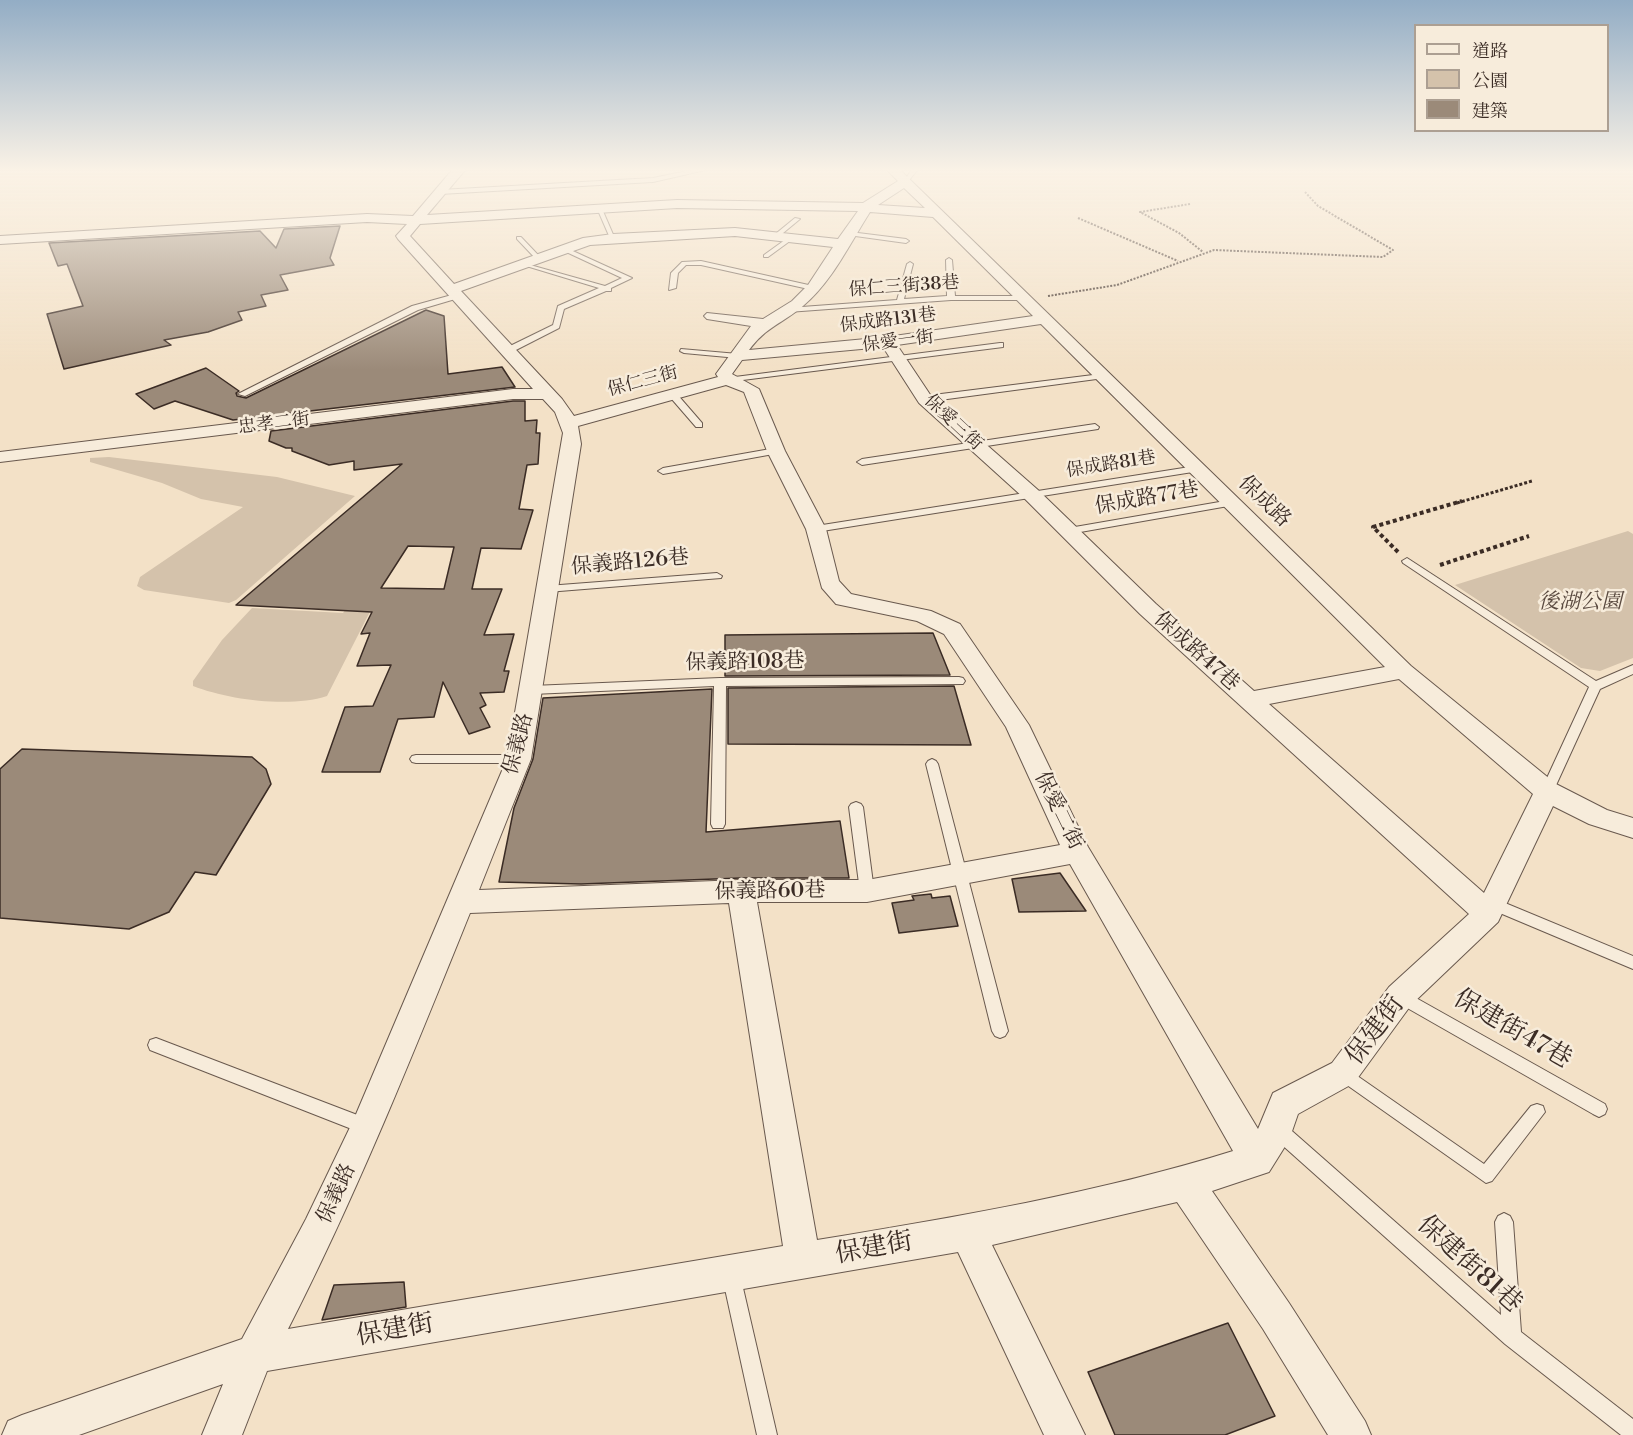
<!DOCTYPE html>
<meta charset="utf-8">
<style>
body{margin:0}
#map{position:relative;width:1633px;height:1435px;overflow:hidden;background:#f3e1c7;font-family:"Libre Bodoni","Noto Serif TC",serif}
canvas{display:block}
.legend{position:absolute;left:1414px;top:24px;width:195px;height:108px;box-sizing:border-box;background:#f7ecdb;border:2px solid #ac9f92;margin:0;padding:8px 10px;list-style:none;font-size:18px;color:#3b2c25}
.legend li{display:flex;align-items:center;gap:12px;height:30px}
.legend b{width:30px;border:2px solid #ac9f92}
</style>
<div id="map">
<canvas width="1633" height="1435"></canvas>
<ul class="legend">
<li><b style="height:8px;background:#f7ecdb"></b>道路</li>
<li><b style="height:16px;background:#d4c2ab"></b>公園</li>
<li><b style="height:16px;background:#9b8a79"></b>建築</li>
</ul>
</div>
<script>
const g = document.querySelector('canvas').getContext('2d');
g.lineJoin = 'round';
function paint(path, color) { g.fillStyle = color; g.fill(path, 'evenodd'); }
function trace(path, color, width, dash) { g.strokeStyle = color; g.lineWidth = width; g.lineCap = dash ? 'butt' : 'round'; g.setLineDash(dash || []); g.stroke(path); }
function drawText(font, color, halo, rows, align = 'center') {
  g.font = font + ' "Libre Bodoni","Noto Serif TC",serif'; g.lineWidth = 5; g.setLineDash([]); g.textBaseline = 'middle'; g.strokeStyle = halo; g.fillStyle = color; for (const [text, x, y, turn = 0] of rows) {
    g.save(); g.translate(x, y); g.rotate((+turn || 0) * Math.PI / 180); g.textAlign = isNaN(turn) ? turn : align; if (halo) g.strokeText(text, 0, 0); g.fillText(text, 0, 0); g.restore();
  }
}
paint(new Path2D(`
 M 109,457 L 277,477 L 355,496 L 236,600 L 229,603 L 144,590 L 137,586 L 140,577 L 243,507 L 201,499 L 162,483 L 90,462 L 90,458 Z
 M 1628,531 L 1633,534 L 1633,658 L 1600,671 L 1581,668 L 1455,585 Z
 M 359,591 L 380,592 L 327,696 C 290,708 229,700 193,686 L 193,681 L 222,640 L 252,608 L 343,613 Z`), '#d4c2ab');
const building = new Path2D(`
 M 340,226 L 330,258 L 334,265 L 280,275 L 288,290 L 261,295 L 266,306 L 238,312 L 242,320 L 208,332 L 164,340 L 171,345 L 64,369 L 47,314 L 83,306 L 67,264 L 58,266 L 49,243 L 260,231 L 276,248 L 284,229 Z
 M 426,310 L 444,316 L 448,374 L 502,367 L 515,387 L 233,420 L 175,401 L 154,409 L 136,394 L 206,368 L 239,391 L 236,393 L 237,396 L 246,398 Z
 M 513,401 L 525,401 L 525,421 L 537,420 L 536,433 L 540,433 L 538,464 L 527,465 L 519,509 L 533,510 L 521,549 L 481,548 L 472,589 L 502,589 L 484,635 L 514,634 L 504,671 L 509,671 L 504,692 L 480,693 L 486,705 L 480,708 L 490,727 L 469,734 L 443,682 L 434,717 L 398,719 L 380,772 L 322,772 L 345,707 L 373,706 L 391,665 L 357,666 L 370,633 L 361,634 L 372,612 L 236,605 L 402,464 L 354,470 L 354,461 L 329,465 L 292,451 L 292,448 L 286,448 L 269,441 L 271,431 ZM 408,546 L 454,547 L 444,589 L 381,588 Z
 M 933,633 L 950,675 L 725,676 L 725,635 Z
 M 954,686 L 971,745 L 728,744 L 728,688 Z
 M 712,689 L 706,832 L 840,821 L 849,878 L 741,878 L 581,884 L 499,882 L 514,808 L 533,759 L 543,698 Z
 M 22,749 L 252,757 L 266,769 L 271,784 L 216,875 L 195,872 L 169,912 L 129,929 L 0,918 L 0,769 Z
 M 1060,873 L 1086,911 L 1019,912 L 1012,879 Z
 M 931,894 L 932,898 L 950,896 L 958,926 L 899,933 L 892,903 L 914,900 L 912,896 Z
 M 404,1282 L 406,1307 L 322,1320 L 334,1285 Z
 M 1228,1323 L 1275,1416 L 1225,1435 L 1115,1435 L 1088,1372 Z`);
paint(building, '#9b8a79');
trace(building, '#3b2c25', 1.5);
const lane = new Path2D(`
 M 697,169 L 710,169 L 653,182 L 440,194 L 437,192 L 440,190 L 653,178 Z
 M 912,169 L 918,169 L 907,183 L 903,183 Z
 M 597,208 L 602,209 L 615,239 L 610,238 Z
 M 795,218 L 800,219 L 777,238 L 773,238 L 773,236 Z
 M 850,232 L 906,239 L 909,241 L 906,243 L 848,235 L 848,233 Z
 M 517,237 L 521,237 L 540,257 L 540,259 L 536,259 L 517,239 Z
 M 789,237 L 794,238 L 768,257 L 764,257 L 764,255 Z
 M 564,247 L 632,278 L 611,288 L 611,291 L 606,291 L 564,309 L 559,328 L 512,352 L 506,352 L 506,348 L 553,325 L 558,306 L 599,288 L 523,265 L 523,263 L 605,286 L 622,278 L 562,250 L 561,249 Z
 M 949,258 L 952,260 L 955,296 L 1022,296 L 1026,298 L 1022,300 L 951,300 L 788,312 L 784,310 L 788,308 L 897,300 L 907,264 L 910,262 L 913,264 L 904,299 L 947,296 L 946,260 Z
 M 701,261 L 813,286 L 817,288 L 813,290 L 701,265 L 686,265 L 678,273 L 676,288 L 669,290 L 671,273 L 682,262 Z
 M 459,293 L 462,293 L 462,297 L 418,310 L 245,396 L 238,394 L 412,306 Z
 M 1000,343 L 1003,343 L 1003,347 L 727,382 L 723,380 L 727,378 Z
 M 681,349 L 738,354 L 742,356 L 738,358 L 684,353 L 680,351 Z
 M 1101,374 L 1104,374 L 1104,378 L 925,402 L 921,399 L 925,396 Z
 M 670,393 L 676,393 L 702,423 L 702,427 L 696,427 L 670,397 Z
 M 1095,424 L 1099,427 L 1098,429 L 862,465 L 857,462 L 862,459 Z
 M 776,448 L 781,451 L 779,453 L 663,474 L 658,471 L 663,468 Z
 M 1196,466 L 1201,469 L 1199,471 L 816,532 L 811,529 L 816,526 Z
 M 1231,500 L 1234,501 L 1234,505 L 1069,534 L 1064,531 L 1069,528 Z
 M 1407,558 L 1596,681 L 1633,665 L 1633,674 L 1600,689 L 1552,794 L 1542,794 L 1541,791 L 1589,687 L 1403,563 L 1402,561 Z
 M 717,573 L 722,576 L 721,578 L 547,592 L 542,589 L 547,586 Z
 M 959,677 L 963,678 L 965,681 L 963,684 L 726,686 L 725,824 L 723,828 L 713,828 L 711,824 L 714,686 L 532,694 L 526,690 L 532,686 L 720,678 Z
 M 416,755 L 519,755 L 523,756 L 525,759 L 523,762 L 519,763 L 416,763 L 412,762 L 410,759 L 412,756 Z
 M 932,759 L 936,761 L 938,764 L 1008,1031 L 1005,1036 L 1000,1038 L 995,1036 L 992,1031 L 926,764 L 928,761 Z
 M 856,802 L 861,804 L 863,807 L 874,891 L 872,895 L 867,897 L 862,895 L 860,891 L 849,807 L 851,804 Z
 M 1493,898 L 1633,956 L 1633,969 L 1488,908 L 1486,904 L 1488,900 Z
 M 1400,989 L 1605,1104 L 1607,1109 L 1605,1114 L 1599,1117 L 1593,1114 L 1395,1001 L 1392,996 L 1395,991 Z
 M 156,1038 L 373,1121 L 375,1127 L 373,1133 L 367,1135 L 150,1050 L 148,1045 L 150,1040 Z
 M 1343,1066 L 1484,1164 L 1531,1106 L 1537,1104 L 1543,1106 L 1545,1112 L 1492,1181 L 1486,1183 L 1337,1078 L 1335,1073 L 1337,1068 Z
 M 1278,1122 L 1284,1124 L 1501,1315 L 1495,1222 L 1498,1216 L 1504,1213 L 1510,1216 L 1513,1222 L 1521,1332 L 1633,1419 L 1633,1435 L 1621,1435 L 1505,1344 L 1272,1136 L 1270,1130 L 1272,1124 Z
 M 731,1266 L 737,1269 L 740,1275 L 777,1435 L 757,1435 L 722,1275 L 725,1269 Z`);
const street = new Path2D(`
 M 453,169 L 466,169 L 427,215 L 677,200 L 863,203 L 898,181 L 886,169 L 899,169 L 1411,666 L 1556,784 L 1607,810 L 1633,818 L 1633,838 L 1589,824 L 1553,806 L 1498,922 L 1411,1005 L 1354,1083 L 1298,1114 L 1289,1140 L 1269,1172 L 1212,1191 L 1289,1303 L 1365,1421 L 1371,1435 L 1328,1435 L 1263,1329 L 1177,1202 L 992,1245 L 1085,1435 L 1044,1435 L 958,1252 L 267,1371 L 242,1435 L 202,1435 L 223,1384 L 79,1435 L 2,1435 L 8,1421 L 22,1415 L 242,1339 L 306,1219 L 354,1119 L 507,759 L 563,433 L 555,412 L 543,399 L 513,399 L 0,462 L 0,452 L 513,389 L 533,389 L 398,239 L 396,236 L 407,224 L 367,222 L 0,244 L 0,236 L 367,214 L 413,216 ZM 904,188 L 925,208 L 878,205 ZM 677,208 L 858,211 L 838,239 L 735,228 L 613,234 L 583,238 L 454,284 L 410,236 L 420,224 ZM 870,212 L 933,217 L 1033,316 L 887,337 L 749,350 C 767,326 782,324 803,306 C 832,282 850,243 870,212 ZM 735,236 L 833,247 L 808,285 L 792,301 L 763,319 L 707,313 L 704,316 L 707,319 L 751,326 L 716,374 L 718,377 L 574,416 L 562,399 L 461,291 L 590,245 ZM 1041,324 L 1385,667 L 1254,691 L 1156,604 L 1038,490 L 931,396 L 897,345 ZM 883,347 L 919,403 L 1024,498 L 1140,614 L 1469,914 L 1389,987 L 1332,1063 L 1273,1093 L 1258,1129 L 1088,847 L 1029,725 L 960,624 L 931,611 L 851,594 L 839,581 L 826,529 L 785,451 L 759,389 L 732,374 L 742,360 ZM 726,385 L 744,392 L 767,451 L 806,529 L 822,588 L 836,604 L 917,621 L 944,634 L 1006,727 L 1060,845 L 867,880 L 741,880 L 479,890 L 531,759 L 581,444 L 578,426 ZM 1399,679 L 1533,794 L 1484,893 L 1269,704 ZM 1070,864 L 1233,1151 C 1098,1193 957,1217 817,1240 L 757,902 L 867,902 ZM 729,903 L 783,1246 L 288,1329 C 357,1194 413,1054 470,913 Z`);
trace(lane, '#69594e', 2);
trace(street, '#69594e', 2);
trace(new Path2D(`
 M 1190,204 L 1140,212 L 1179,233 L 1203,252
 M 1078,218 L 1178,261
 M 1048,296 L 1117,285 L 1214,250 L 1383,257 L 1393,250 L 1318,206 L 1305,192`), '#3b2c25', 2, [2, 1.5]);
trace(new Path2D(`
 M 1457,503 L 1532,481`), '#3b2c25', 3, [3, 2]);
trace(new Path2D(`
 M 1398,552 L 1373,527 L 1462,501
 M 1440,565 L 1529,536`), '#3b2c25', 4, [4, 3]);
paint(lane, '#f7ecdb');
paint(street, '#f7ecdb');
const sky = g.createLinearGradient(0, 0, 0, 370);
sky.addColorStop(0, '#93adc5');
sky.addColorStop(0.46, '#faf2e6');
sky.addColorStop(1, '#faf2e600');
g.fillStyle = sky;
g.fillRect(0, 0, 1633, 370);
drawText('18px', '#3b2c25', '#f7ecdb', [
 ["保仁三街38巷",904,287,-4],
 ["保成路131巷",888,321,-7],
 ["保愛一街",898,342,-7],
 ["保仁三街",643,382,-15],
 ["保愛三街",953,423,43],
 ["忠孝二街",274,424,-7],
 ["保成路81巷",1111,465,-9]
]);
drawText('21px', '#3b2c25', '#f7ecdb', [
 ["保成路77巷",1147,499,-10],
 ["保成路",1264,502,44],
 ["保義路126巷",630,563,-5],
 ["保成路47巷",1196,652,42],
 ["保義路108巷",745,663,-1],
 ["保義路",519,744,-75],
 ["保愛二街",1058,811,64],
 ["保義路60巷",770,892,-1],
 ["保義路",337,1194,-65]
]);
drawText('italic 21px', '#5a4a40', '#f7ecdb', [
 ["後湖公園",1580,603]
]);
drawText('26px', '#3b2c25', '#f7ecdb', [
 ["保建街47巷",1512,1030,30],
 ["保建街",1376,1031,-53],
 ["保建街",874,1249,-10],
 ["保建街81巷",1469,1265,42],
 ["保建街",395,1331,-10]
]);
</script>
